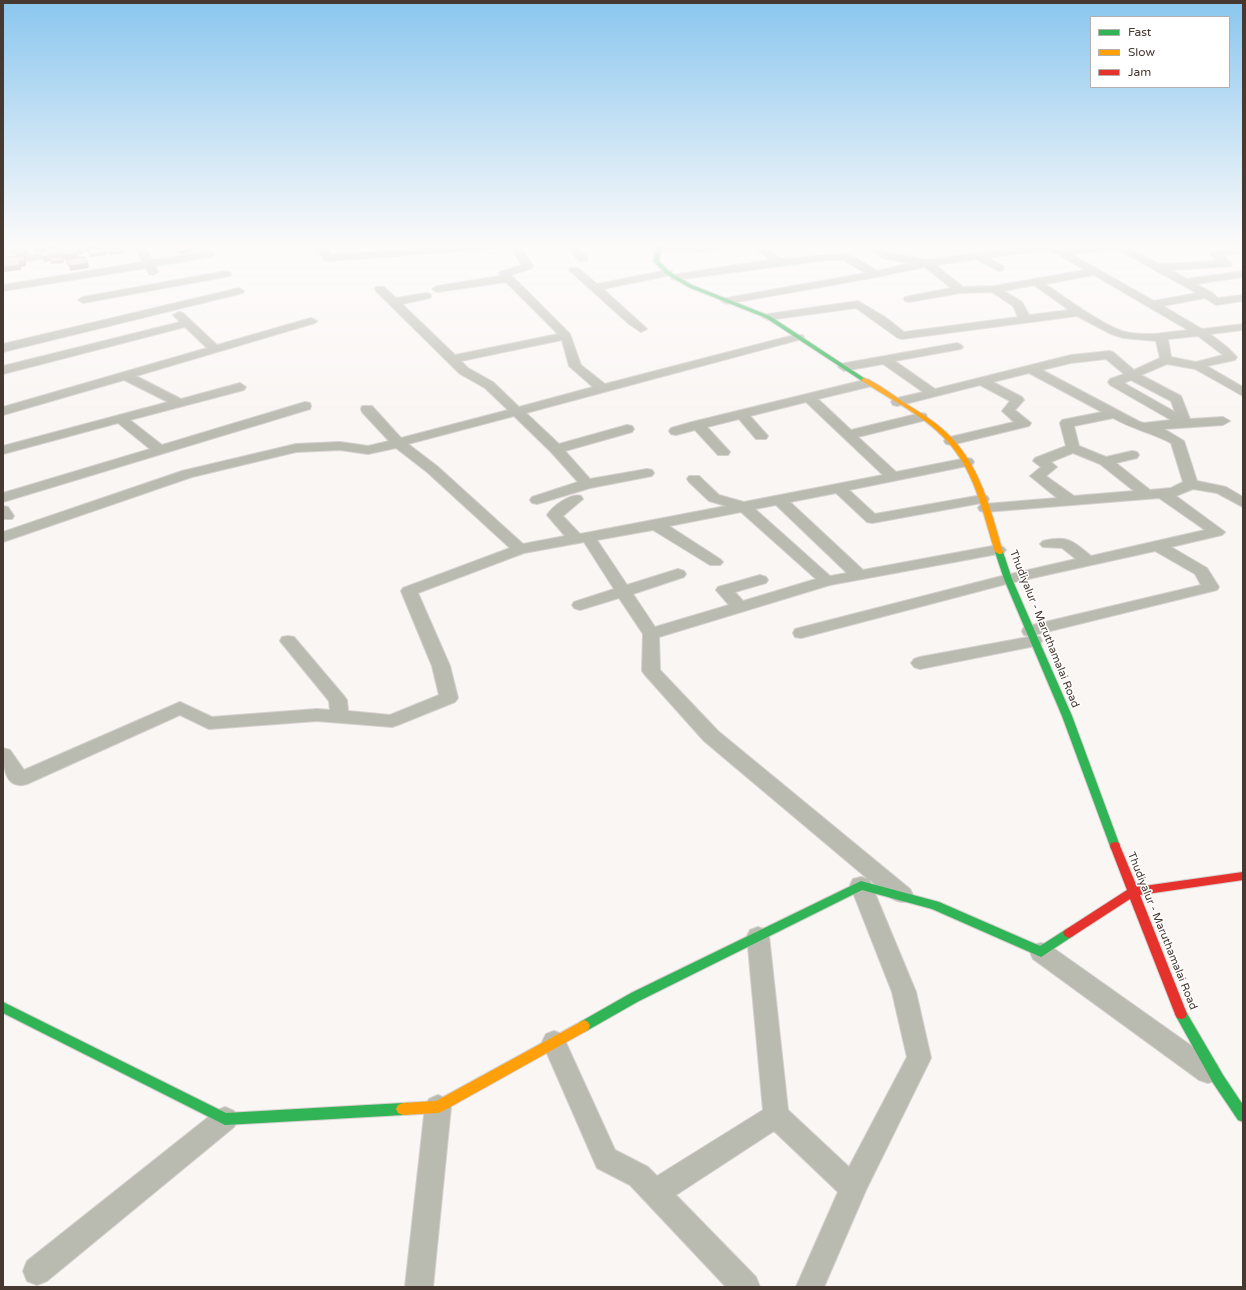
<!DOCTYPE html>
<style>
body{margin:0}
#map{position:relative;width:1246px;height:1290px;overflow:hidden;background:#faf6f4;font-family:"Varela Round",sans-serif}
canvas{display:block}
.frame{position:absolute;inset:0;border:4px solid #463932;pointer-events:none}
.legend{position:absolute;left:1090px;top:16px;width:140px;height:72px;box-sizing:border-box;background:#fff;border:1px solid #b5b0ad;margin:0;padding:5px 7px;list-style:none;font-size:12px;color:#463932}
.legend li{display:flex;align-items:center;gap:8px;height:20px}
.legend b{width:20px;border:1px solid #b5b0ad}
</style>
<div id="map">
<canvas width="1246" height="1290"></canvas>
<div class="frame"></div>
<ul class="legend">
<li><b style="height:5px;background:#30b455"></b>Fast</li>
<li><b style="height:5px;background:#ff9f0a"></b>Slow</li>
<li><b style="height:5px;background:#e5322d"></b>Jam</li>
</ul>
</div>
<script>
const g = document.querySelector('canvas').getContext('2d');
g.lineJoin = 'round';
function trace(path, color, width, dash) { g.strokeStyle = color; g.lineWidth = width; g.lineCap = dash ? 'butt' : 'round'; g.setLineDash(dash || []); g.stroke(path); }
function paint(path, color) { g.fillStyle = color; g.fill(path, 'evenodd'); }
function drawText(font, color, halo, rows, align = 'center') {
  g.font = font + ' "Varela Round",sans-serif'; g.lineWidth = 3; g.setLineDash([]); g.textBaseline = 'middle'; g.strokeStyle = halo; g.fillStyle = color; for (const [text, x, y, turn = 0] of rows) {
    g.save(); g.translate(x, y); g.rotate((+turn || 0) * Math.PI / 180); g.textAlign = isNaN(turn) ? turn : align; if (halo) g.strokeText(text, 0, 0); g.fillText(text, 0, 0); g.restore();
  }
}
const street = new Path2D(`
 M 99,244 L 122,244 L 117,247 L 3,265 L 3,259 Z
 M 133,244 L 143,244 L 152,260 L 210,251 L 215,254 L 210,257 L 155,266 L 158,272 L 153,275 L 149,274 L 146,268 L 3,291 L 3,285 L 143,262 Z
 M 313,244 L 323,244 L 332,255 L 477,244 L 523,244 L 520,246 L 533,266 L 532,268 L 511,275 L 570,334 L 581,365 L 605,384 L 794,335 L 802,335 L 804,337 L 802,339 L 526,413 L 559,444 L 627,425 L 632,426 L 634,429 L 632,432 L 565,451 L 590,479 L 647,469 L 652,470 L 654,473 L 652,476 L 590,488 L 537,504 L 532,503 L 530,500 L 532,497 L 578,482 L 551,452 L 514,416 L 408,444 L 437,466 L 523,544 L 565,536 L 547,515 C 553,506 570,493 581,496 L 583,499 L 563,516 L 580,534 L 726,506 L 709,501 L 689,482 L 687,479 L 689,476 L 699,476 L 719,495 L 744,502 L 883,475 L 806,402 L 750,416 L 768,436 L 766,439 L 756,439 L 739,419 L 707,427 L 730,452 L 728,455 L 718,455 L 695,430 L 676,435 L 671,434 L 669,431 L 671,428 L 692,422 L 868,379 L 874,383 L 872,386 L 818,399 L 851,430 L 921,413 L 926,414 L 927,417 L 926,420 L 858,437 L 896,472 L 967,458 L 972,459 L 974,462 L 972,465 L 967,466 L 849,490 L 875,514 L 982,495 L 987,496 L 989,499 L 987,502 L 872,523 L 867,522 L 836,493 L 790,502 L 863,570 L 998,545 L 1003,547 L 1006,550 L 1003,553 L 830,585 L 659,637 L 660,670 L 718,731 L 910,889 L 913,895 L 910,901 C 893,906 880,889 869,879 L 916,992 L 931,1058 L 866,1190 L 824,1287 L 796,1287 L 838,1192 L 774,1131 L 676,1195 L 756,1277 L 760,1287 L 726,1287 L 630,1185 L 597,1168 L 542,1042 L 546,1034 L 554,1031 L 562,1034 L 615,1150 L 648,1167 L 657,1176 L 763,1110 L 747,936 L 750,930 L 758,927 L 766,930 L 769,936 L 788,1110 L 849,1167 L 907,1057 L 892,992 L 850,885 L 853,879 L 861,877 L 868,879 L 704,741 L 645,675 L 642,671 L 643,634 L 619,598 L 580,610 L 574,608 L 572,605 L 574,602 L 614,589 L 584,542 L 524,553 L 418,593 L 450,666 L 458,698 L 455,702 L 398,725 L 392,727 L 317,721 L 209,729 L 180,715 L 27,784 C 4,791 3,764 3,748 L 10,750 L 24,770 L 180,702 L 212,717 L 317,709 L 330,710 L 329,701 L 280,641 L 282,637 L 288,636 L 294,637 L 344,696 L 347,700 L 348,711 L 390,715 L 439,695 L 432,666 L 401,591 L 403,588 L 510,548 L 427,472 L 396,448 L 368,454 L 340,450 L 296,452 L 192,477 L 3,542 L 3,532 L 182,471 L 296,444 L 340,442 L 368,446 L 389,441 L 362,412 L 361,409 L 362,406 L 372,406 L 401,438 L 508,410 L 485,388 L 460,374 L 376,291 L 375,289 L 376,287 L 384,287 L 396,298 L 426,293 L 430,294 L 431,296 L 430,298 L 402,304 L 455,355 L 558,334 L 506,282 L 437,292 L 432,289 L 437,286 L 500,276 L 499,274 L 500,272 L 522,265 L 511,247 L 329,261 L 325,260 ZM 562,340 L 569,366 L 593,387 L 519,407 L 493,382 L 468,368 L 461,361 ZM 776,505 L 847,573 L 830,576 L 755,509 ZM 741,512 L 816,579 L 743,601 L 735,592 L 766,583 L 768,580 L 766,577 L 760,575 L 718,587 L 716,590 L 729,605 L 655,627 L 633,594 L 684,577 L 686,574 L 684,571 L 678,569 L 627,585 L 597,540 L 653,530 L 710,565 L 720,565 L 723,562 L 720,559 L 669,526 Z
 M 565,244 L 575,244 L 588,259 L 587,261 L 579,261 Z
 M 709,244 L 734,244 L 729,247 L 694,252 L 657,252 L 652,249 L 657,246 L 694,246 Z
 M 751,244 L 762,244 L 781,259 L 844,254 L 856,258 L 877,271 L 911,263 L 882,258 L 872,250 L 877,247 L 889,253 L 927,260 L 1042,244 L 1054,244 L 1063,249 L 1103,244 L 1131,244 L 1127,247 L 1159,264 L 1218,261 L 1210,254 L 1211,252 L 1243,246 L 1243,252 L 1223,256 L 1232,264 L 1231,266 L 1170,270 L 1187,279 L 1243,271 L 1243,277 L 1196,284 L 1211,292 L 1218,298 L 1243,295 L 1243,301 L 1216,305 L 1205,298 L 1163,306 L 1202,329 L 1243,324 L 1243,330 L 1210,334 L 1227,347 L 1237,357 L 1235,360 L 1207,366 L 1243,387 L 1243,396 L 1195,369 L 1167,364 L 1141,375 L 1181,396 L 1190,419 L 1223,417 L 1230,421 L 1223,425 L 1164,429 L 1184,441 L 1197,481 L 1226,487 L 1243,497 L 1243,507 L 1217,493 L 1193,489 L 1176,496 L 1225,532 L 1222,535 L 1171,547 L 1207,568 L 1219,587 L 1217,590 L 1030,636 L 1024,635 L 1022,631 L 1024,627 L 1201,585 L 1195,574 L 1155,551 L 1010,583 L 801,638 L 795,637 L 793,633 L 795,629 L 1002,576 L 1076,559 L 1062,548 L 1043,547 L 1040,544 L 1043,541 C 1068,535 1073,541 1091,556 L 1205,530 L 1159,498 L 985,512 L 980,511 L 978,508 L 980,505 L 985,504 L 1057,498 L 1030,476 L 1041,467 L 1033,461 L 1035,458 L 1066,446 L 1060,423 L 1062,420 L 1102,412 L 1029,373 L 993,382 L 1022,397 L 1024,400 L 1015,410 L 1031,423 L 1029,426 L 951,445 L 946,444 L 944,441 L 946,438 L 1014,422 L 1002,411 L 1010,401 L 980,385 L 897,406 L 893,405 L 891,402 L 893,399 L 923,392 L 883,364 L 844,371 L 838,367 L 840,364 L 957,343 L 961,345 L 963,347 L 961,349 L 895,361 L 935,389 L 1071,355 L 1109,351 L 1113,352 L 1134,370 L 1160,358 L 1156,341 L 1123,338 L 1111,334 L 1077,316 L 902,339 L 898,338 L 856,308 L 768,320 L 762,317 L 768,314 L 858,301 L 885,317 L 904,332 L 1018,317 L 1013,306 L 992,292 L 960,293 L 909,302 L 905,301 L 904,299 L 905,297 L 951,288 L 925,267 L 866,279 L 726,304 L 721,301 L 726,298 L 866,273 L 843,260 L 826,260 L 675,280 L 671,279 L 671,275 L 603,289 L 645,327 L 647,329 L 641,332 L 629,324 L 569,270 L 570,268 L 578,268 L 597,284 L 668,270 L 672,271 L 672,275 L 770,260 ZM 1115,248 L 1197,293 L 1154,301 L 1071,254 ZM 1049,249 L 1085,270 L 994,286 L 963,287 L 936,265 L 976,259 L 999,271 L 1003,270 L 1004,268 L 1003,266 L 988,258 ZM 1094,275 L 1188,330 C 1168,332 1150,336 1130,333 C 1108,330 1065,297 1045,284 ZM 1034,285 L 1069,310 L 1029,315 L 1022,302 L 1004,291 ZM 1198,336 L 1223,355 L 1196,362 L 1171,357 L 1168,339 ZM 1106,359 L 1124,374 L 1110,379 L 1108,382 L 1110,385 L 1171,420 L 1144,423 L 1140,422 L 1042,370 L 1071,363 ZM 1131,380 L 1171,401 L 1175,412 L 1124,383 ZM 1113,418 C 1132,429 1152,433 1171,443 L 1183,482 L 1171,488 L 1150,490 L 1116,463 L 1137,458 L 1139,455 L 1137,452 L 1132,451 L 1106,457 L 1079,446 L 1074,426 ZM 1073,453 L 1100,464 L 1134,491 L 1074,496 L 1046,476 L 1057,467 L 1051,462 Z
 M 226,271 L 230,272 L 231,274 L 230,276 L 83,303 L 78,300 L 83,297 Z
 M 239,288 L 244,291 L 243,293 L 3,352 L 3,344 Z
 M 179,312 L 183,313 L 217,345 L 311,318 L 317,321 L 315,323 L 136,376 L 181,399 L 240,383 L 246,387 L 244,390 L 130,420 L 162,445 L 305,402 L 310,403 L 311,406 L 310,409 L 3,502 L 3,493 L 150,449 L 118,423 L 3,454 L 3,446 L 168,402 L 124,380 L 3,415 L 3,407 L 207,348 L 185,327 L 3,374 L 3,366 L 180,322 L 173,315 Z
 M 3,506 L 8,507 L 14,516 L 12,519 L 3,519 Z
 M 1034,636 L 1040,637 L 1042,641 L 1040,645 L 920,669 L 914,667 L 911,663 L 914,659 L 920,657 Z
 M 1041,943 L 1049,945 L 1217,1064 L 1220,1072 L 1217,1080 L 1208,1083 L 1199,1080 L 1033,959 L 1030,952 L 1033,945 Z
 M 438,1095 L 447,1099 L 451,1107 L 433,1287 L 405,1287 L 425,1107 L 429,1099 Z
 M 225,1107 L 234,1111 L 238,1119 L 234,1127 L 47,1281 L 37,1285 L 27,1281 L 23,1271 L 27,1261 L 216,1111 Z`);
const fast = new Path2D(`
 M 657,244 L 662,244 L 659,261 L 670,272 L 692,285 L 770,316 L 867,380 L 862,381 L 766,318 L 688,287 L 666,274 L 653,261 Z
 M 996,550 L 999,550 L 1003,552 L 1012,579 L 1072,716 L 1120,846 L 1119,849 L 1115,850 L 1111,849 L 1110,846 L 1062,716 L 1004,579 L 995,552 Z
 M 861,881 L 939,902 L 1040,946 L 1065,930 L 1069,928 L 1073,930 L 1075,933 L 1073,936 L 1041,957 L 932,909 L 862,890 L 639,1001 L 588,1030 L 584,1032 L 580,1030 L 578,1026 L 580,1022 L 631,993 Z
 M 3,1002 L 226,1113 L 403,1103 L 408,1105 L 410,1109 L 408,1113 L 403,1115 L 225,1125 L 3,1013 Z
 M 1181,1009 L 1185,1010 L 1223,1075 L 1243,1105 L 1243,1122 L 1238,1120 L 1213,1083 L 1177,1018 L 1175,1014 L 1177,1010 Z`);
const slow = new Path2D(`
 M 864,378 C 876,382 892,394 903,402 C 923,414 944,427 958,445 C 983,476 992,515 1003,552 L 1002,554 L 999,554 L 995,552 C 985,520 978,486 960,458 C 938,422 896,403 862,381 L 862,379 Z
 M 584,1020 L 588,1022 L 590,1026 L 588,1030 L 443,1111 L 438,1113 L 403,1115 L 398,1113 L 396,1109 L 398,1105 L 403,1103 L 436,1101 Z`);
const jam = new Path2D(`
 M 1115,842 L 1119,843 L 1120,846 L 1137,887 L 1243,872 L 1243,880 L 1140,895 L 1187,1014 L 1185,1018 L 1181,1019 L 1177,1018 L 1175,1014 L 1130,899 L 1073,936 L 1069,938 L 1065,936 L 1063,933 L 1065,930 L 1127,890 L 1110,846 L 1111,843 Z`);
trace(street, '#d5d0ce', 2);
trace(fast, '#d5d0ce', 2);
trace(slow, '#d5d0ce', 2);
trace(jam, '#d5d0ce', 2);
paint(street, '#b9bab0');
paint(fast, '#30b455');
paint(slow, '#ff9f0a');
paint(jam, '#e5322d');
paint(new Path2D(`
 M 12,248 L 29,254 L 17,256 L 13,251 Z`), '#c2b4ad');
paint(new Path2D(`
 M 46,244 L 48,244 L 47,251 L 35,252 L 34,249 Z
 M 48,244 L 64,244 L 65,247 L 50,249 Z
 M 66,244 L 83,244 L 83,245 L 67,247 Z
 M 82,249 L 83,254 L 78,255 L 79,258 L 66,260 L 64,255 L 76,250 Z
 M 191,249 L 192,252 L 180,254 L 179,252 Z
 M 123,251 L 124,253 L 110,255 L 109,253 Z
 M 28,252 L 29,254 L 17,256 L 17,254 Z
 M 106,252 L 107,255 L 91,257 L 90,255 Z
 M 63,253 L 65,258 L 63,259 L 64,263 L 52,264 L 51,262 L 63,259 L 44,262 L 43,257 Z
 M 25,256 L 26,261 L 26,266 L 21,267 L 21,270 L 3,272 L 3,267 L 20,261 Z
 M 88,263 L 89,268 L 70,271 L 69,266 Z`), '#9e928d');
const building = new Path2D(`
 M 35,244 L 46,244 L 46,248 L 34,249 Z
 M 121,244 L 123,251 L 109,253 L 108,246 Z
 M 187,244 L 191,249 L 179,252 L 175,246 Z
 M 23,246 L 28,252 L 17,254 L 12,248 Z
 M 80,246 L 82,249 L 76,250 L 77,253 L 64,255 L 63,253 L 43,257 L 41,253 Z
 M 104,246 L 106,252 L 90,255 L 88,249 Z
 M 25,256 L 24,261 L 20,261 L 19,265 L 3,267 L 3,258 Z
 M 63,257 L 63,260 L 51,262 L 51,258 Z
 M 85,257 L 88,263 L 69,266 L 66,260 Z`);
paint(building, '#e1d1c9');
trace(building, '#9e928d', 1);
const sky = g.createLinearGradient(0, 0, 0, 424);
sky.addColorStop(0, '#8ac6ee');
sky.addColorStop(0.58, '#fdfbfa');
sky.addColorStop(1, '#fdfbfa00');
g.fillStyle = sky;
g.fillRect(0, 0, 1246, 424);
drawText('11px', '#463932', '#fff', [
 ["Thudiyalur - Maruthamalai Road",1044,629,68],
 ["Thudiyalur - Maruthamalai Road",1162,931,68]
]);
</script>
